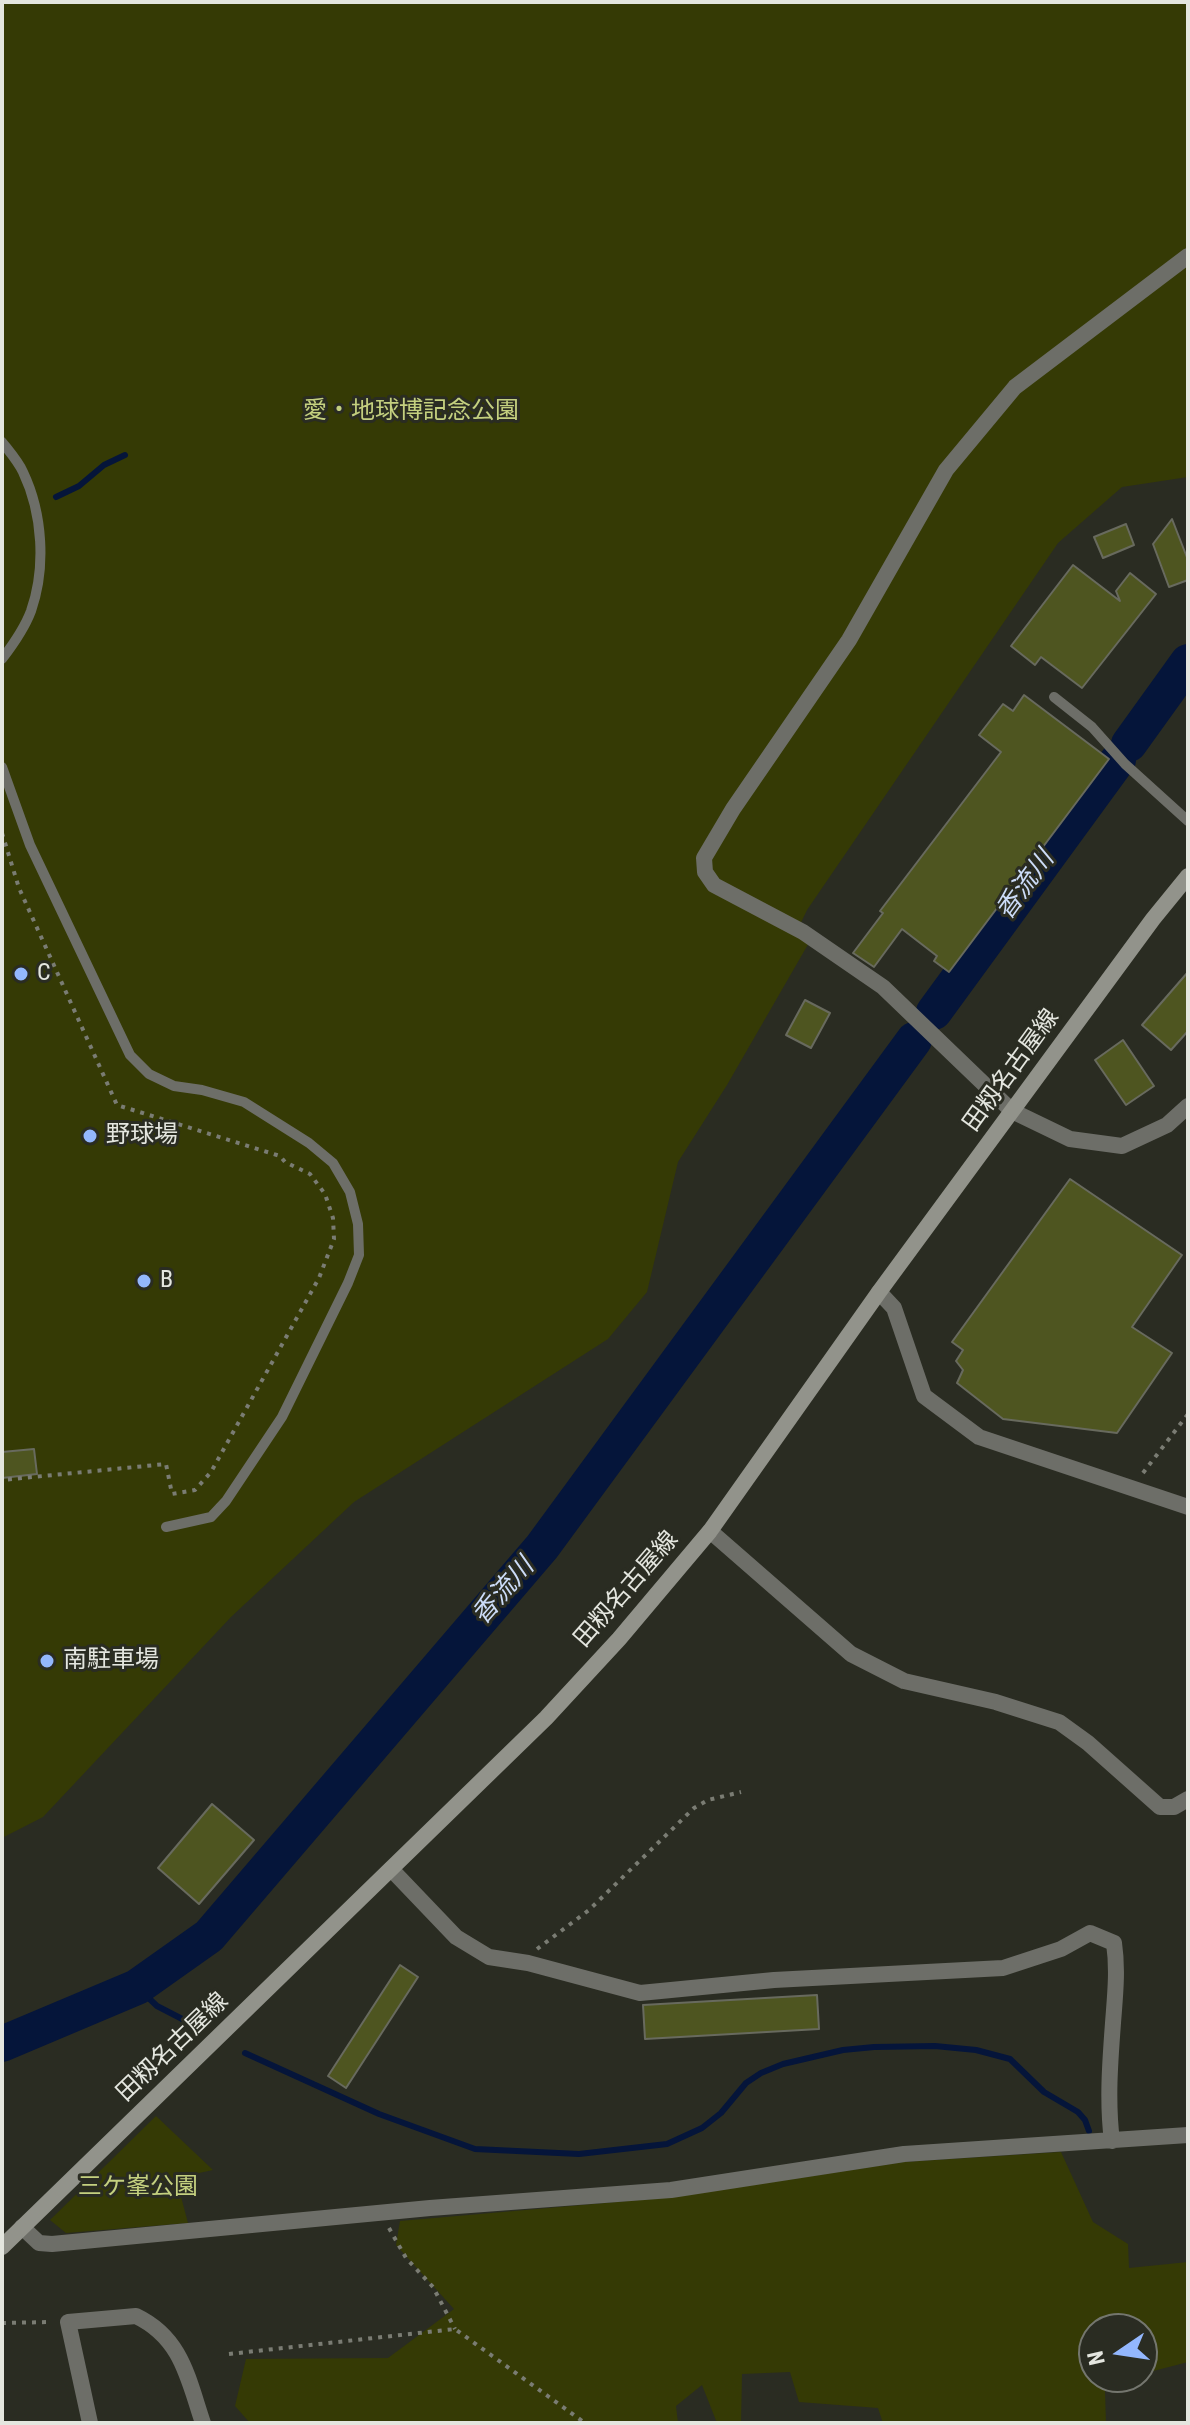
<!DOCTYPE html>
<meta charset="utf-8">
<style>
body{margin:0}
#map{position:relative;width:1190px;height:2425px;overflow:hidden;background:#2a2c22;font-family:"Roboto Condensed",sans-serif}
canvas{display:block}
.frame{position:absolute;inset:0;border:4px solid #e4e6df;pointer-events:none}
.north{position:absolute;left:1078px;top:2313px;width:80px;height:80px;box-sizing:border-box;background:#2a2c22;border:2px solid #74766e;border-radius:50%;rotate:257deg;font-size:22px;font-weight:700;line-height:32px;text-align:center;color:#e4e6df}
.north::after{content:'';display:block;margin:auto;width:28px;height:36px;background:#93b7fd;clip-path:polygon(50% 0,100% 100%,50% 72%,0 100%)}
</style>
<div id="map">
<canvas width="1190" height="2425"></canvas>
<div class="frame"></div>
<div class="north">N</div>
</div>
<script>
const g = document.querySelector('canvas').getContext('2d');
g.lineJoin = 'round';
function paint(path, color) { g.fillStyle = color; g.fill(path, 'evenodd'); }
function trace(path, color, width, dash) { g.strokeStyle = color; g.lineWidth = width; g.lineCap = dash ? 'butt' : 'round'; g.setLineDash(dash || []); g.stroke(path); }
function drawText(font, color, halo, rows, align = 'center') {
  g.font = font + ' "Roboto Condensed","Noto Sans JP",sans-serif'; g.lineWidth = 6; g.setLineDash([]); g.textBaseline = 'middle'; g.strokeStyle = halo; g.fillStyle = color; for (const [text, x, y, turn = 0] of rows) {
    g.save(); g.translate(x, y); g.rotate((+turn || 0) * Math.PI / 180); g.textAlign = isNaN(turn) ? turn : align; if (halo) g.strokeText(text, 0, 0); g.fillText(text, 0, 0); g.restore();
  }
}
paint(new Path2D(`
 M 2,2 L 1188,2 L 1188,477 L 1122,487 L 1058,543 L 807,910 L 796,933 L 810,941 L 727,1085 L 678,1162 L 647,1292 L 608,1339 L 354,1502 L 231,1617 L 43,1817 L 2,1838 Z
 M 156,2116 L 213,2170 L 176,2178 L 188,2223 L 66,2233 L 50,2220 Z
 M 1061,2152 L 1093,2222 L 1128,2244 L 1129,2268 L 1188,2262 L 1188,2362 L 1142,2374 L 1142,2329 L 1094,2329 L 1094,2377 L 1129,2377 L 1105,2391 L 1106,2423 L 883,2423 L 878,2408 L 799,2402 L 790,2372 L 742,2374 L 741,2423 L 717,2423 L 702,2385 L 676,2406 L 678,2423 L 250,2423 L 235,2406 L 246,2359 L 388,2358 L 454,2309 L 396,2245 L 400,2221 L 674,2197 L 904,2162 Z`), '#353a05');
trace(new Path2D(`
 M 56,497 L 79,486 L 104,465 L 125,455
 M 137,1987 L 157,2006 L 188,2022
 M 245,2053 L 379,2114 L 475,2149 L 579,2154 L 667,2144 L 702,2128 L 721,2113 L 746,2083 L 761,2073 L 783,2064 L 843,2050 L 874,2047 L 935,2046 L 976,2050 L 1010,2059 L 1044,2092 L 1078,2112 L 1085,2120 L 1089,2131`), '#05153a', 6);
trace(new Path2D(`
 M 1129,744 L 1188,662
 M 934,1012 L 1118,760
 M 2,2044 L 137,1987 L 209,1936 L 542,1547 L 914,1040`), '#05153a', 36);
const building = new Path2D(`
 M 1172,519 L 1188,560 L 1188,580 L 1169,587 L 1153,544 Z
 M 1126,524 L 1134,545 L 1103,558 L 1094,537 Z
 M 1073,565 L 1120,601 L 1116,591 L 1130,573 L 1156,594 L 1082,688 L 1041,657 L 1035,665 L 1011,646 Z
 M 1024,695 L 1109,759 L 949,972 L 934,961 L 937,956 L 902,929 L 874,967 L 853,953 L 883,913 L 880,911 L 1001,752 L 979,735 L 1003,704 L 1013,711 Z
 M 1188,972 L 1188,1031 L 1171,1050 L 1142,1025 Z
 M 805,1000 L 830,1013 L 811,1048 L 786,1035 Z
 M 1123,1040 L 1154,1086 L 1126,1105 L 1095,1060 Z
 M 1070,1179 L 1182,1255 L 1132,1327 L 1172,1353 L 1117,1433 L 1003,1419 L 957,1383 L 963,1370 L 956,1361 L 963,1350 L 952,1342 Z
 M 34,1449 L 37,1474 L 2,1478 L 2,1452 Z
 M 212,1804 L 254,1840 L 199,1904 L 158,1868 Z
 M 400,1965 L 418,1977 L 346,2088 L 328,2076 Z
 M 817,1995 L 819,2029 L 645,2039 L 643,2005 Z`);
paint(building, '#4e5520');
trace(building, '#686a5e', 2);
trace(new Path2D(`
 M 2,833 L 19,888 L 117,1105 L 280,1156 L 285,1162 L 310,1174 L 325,1194 L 333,1218 L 334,1239 L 319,1278 L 211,1472 L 195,1490 L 172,1494 L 166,1464 L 2,1480
 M 1143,1473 L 1188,1414
 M 537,1949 L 589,1910 L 694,1808 L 708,1800 L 741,1792
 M 389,2228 L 406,2258 L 433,2287 L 455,2329
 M 2,2323 L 52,2322
 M 229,2354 L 455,2329 L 585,2423`), '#7a7c73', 4, [4, 6]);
trace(new Path2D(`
 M 2,442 C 9,451 18,461 23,472 C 43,514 46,568 31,611 C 25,627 12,646 2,659
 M 1054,697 L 1092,727 L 1125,764 L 1188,821
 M 2,767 L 30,845 L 130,1055 L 149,1074 L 174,1086 L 202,1090 L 244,1102 L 309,1143 L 333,1163 L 350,1192 L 358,1224 L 359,1255 L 348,1283 L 282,1417 L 226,1501 L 211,1517 L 166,1527`), '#6d6e68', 10);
trace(new Path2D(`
 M 1188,256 L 1015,387 L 946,470 L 849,640 L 733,809 L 704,858 L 705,872 L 714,885 L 803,932 L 883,987 L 1012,1111 L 1070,1139 L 1122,1146 L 1167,1125 L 1188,1106
 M 879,1292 L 894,1308 L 924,1396 L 979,1437 L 1188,1507
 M 710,1531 L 851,1654 L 904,1681 L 996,1702 L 1059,1722 L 1088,1743 L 1160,1807 L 1174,1807 L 1188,1799
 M 391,1869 L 456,1937 L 489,1957 L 528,1963 L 640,1993 L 774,1980 L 1003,1968 L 1061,1949 L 1090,1933 L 1114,1943 C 1118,1970 1115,1996 1113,2023 C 1110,2063 1107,2102 1112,2141
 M 22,2227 L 39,2243 L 52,2244 L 430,2208 L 671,2190 L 904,2154 L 1188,2135
 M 90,2423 L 68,2322 L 136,2316 C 182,2338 188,2379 203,2423`), '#6d6e68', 16);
trace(new Path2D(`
 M 2,2247 L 546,1718 L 619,1639 L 710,1531 L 879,1292 L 1153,919 L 1188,876`), '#92938b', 16);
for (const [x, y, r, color] of [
 [21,974,8,"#93b7fd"],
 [90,1136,8,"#93b7fd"],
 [144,1281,8,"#93b7fd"],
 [47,1661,8,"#93b7fd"]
]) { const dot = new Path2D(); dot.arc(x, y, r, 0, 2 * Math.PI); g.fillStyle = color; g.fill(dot); trace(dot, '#2a2c22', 3); }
drawText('24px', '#c4d07f', '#2a2c22', [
 ["愛・地球博記念公園",411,412],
 ["三ケ峯公園",138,2188]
]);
drawText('24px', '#e4e6df', '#2a2c22', [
 ["C",37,974],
 ["野球場",106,1136],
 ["B",160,1281],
 ["南駐車場",63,1661]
], 'left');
drawText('24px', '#e4e6df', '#2a2c22', [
 ["田籾名古屋線",1012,1071,-54],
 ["田籾名古屋線",627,1590,-49],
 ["田籾名古屋線",173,2048,-44]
]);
drawText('italic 26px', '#ccdcf8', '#2a2c22', [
 ["香流川",1026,886,-54],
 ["香流川",504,1592,-49]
]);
</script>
